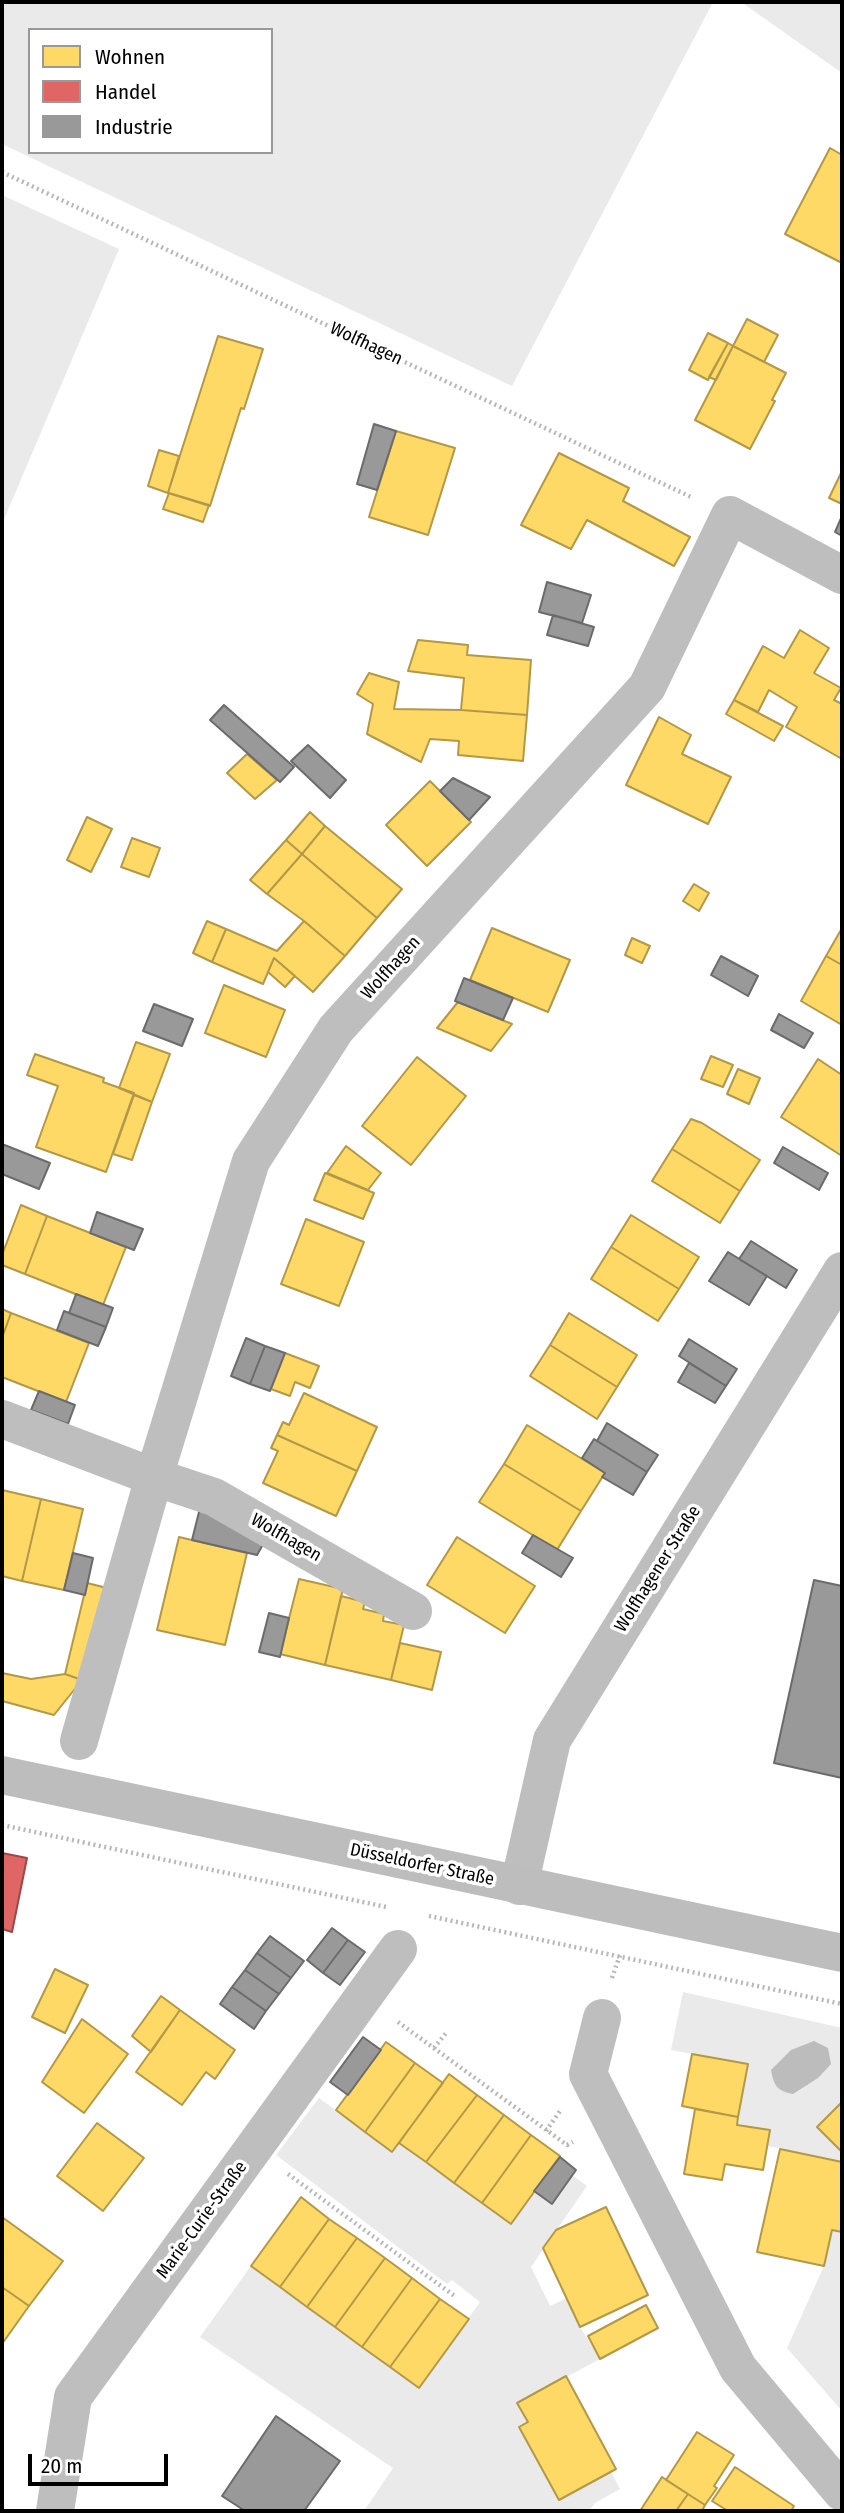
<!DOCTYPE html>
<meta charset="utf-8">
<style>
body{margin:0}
#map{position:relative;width:844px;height:2513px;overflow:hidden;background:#fff;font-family:"Fira Sans Condensed",sans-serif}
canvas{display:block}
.frame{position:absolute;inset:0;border:4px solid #000;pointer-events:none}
.legend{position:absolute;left:28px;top:28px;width:245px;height:126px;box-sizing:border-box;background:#fff;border:2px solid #999;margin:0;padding:9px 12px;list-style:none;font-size:21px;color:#000}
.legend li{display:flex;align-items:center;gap:14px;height:35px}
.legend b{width:35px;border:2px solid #999}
.scale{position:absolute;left:28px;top:2454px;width:140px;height:32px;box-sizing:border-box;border:4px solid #000;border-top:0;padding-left:9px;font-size:21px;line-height:24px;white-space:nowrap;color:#000;-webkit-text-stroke:5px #fff;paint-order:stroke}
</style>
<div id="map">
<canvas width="844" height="2513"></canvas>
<div class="frame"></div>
<ul class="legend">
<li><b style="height:19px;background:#ffd966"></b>Wohnen</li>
<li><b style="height:19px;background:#e06666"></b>Handel</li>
<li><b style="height:19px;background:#999"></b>Industrie</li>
</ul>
<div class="scale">20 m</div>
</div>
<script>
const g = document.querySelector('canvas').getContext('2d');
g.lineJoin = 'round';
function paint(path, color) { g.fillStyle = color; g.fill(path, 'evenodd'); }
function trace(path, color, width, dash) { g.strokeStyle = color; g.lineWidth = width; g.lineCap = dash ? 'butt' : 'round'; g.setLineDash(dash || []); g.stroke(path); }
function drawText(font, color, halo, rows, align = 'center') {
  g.font = font + ' "Fira Sans Condensed",sans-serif'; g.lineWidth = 7; g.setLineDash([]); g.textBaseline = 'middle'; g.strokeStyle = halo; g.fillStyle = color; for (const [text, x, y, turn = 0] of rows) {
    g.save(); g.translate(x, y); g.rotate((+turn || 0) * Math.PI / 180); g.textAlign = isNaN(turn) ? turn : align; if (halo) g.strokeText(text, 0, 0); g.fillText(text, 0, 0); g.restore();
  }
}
paint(new Path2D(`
 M 2,2 L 713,2 L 512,386 L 2,144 ZM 30,30 L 271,30 L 271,152 L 30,152 Z
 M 741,2 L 842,2 L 842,73 Z
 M 2,195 L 119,249 L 2,524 Z
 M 683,1992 L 842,2028 L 842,2162 L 768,2146 L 770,2130 L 737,2125 L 747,2064 L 671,2050 Z
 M 319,2098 L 392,2151 L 399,2143 L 510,2224 L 534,2191 L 572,2175 L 587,2186 L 531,2267 L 550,2306 L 567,2298 L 580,2327 L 600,2359 L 518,2403 L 528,2422 L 520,2427 L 559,2500 L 611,2472 L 620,2489 L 595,2503 L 589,2511 L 364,2511 L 393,2468 L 200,2337 L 251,2266 L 419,2387 L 480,2302 L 452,2280 L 447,2284 L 276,2155 Z
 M 832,2230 L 842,2232 L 842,2411 L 787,2348 L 824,2266 Z`), '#eaeaea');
paint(new Path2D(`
 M 814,2041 L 828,2048 L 831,2064 L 818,2078 L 793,2094 C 777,2091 774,2086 771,2070 L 791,2050 Z`), '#bcbcbc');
const homes = new Path2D(`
 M 830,148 L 842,155 L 842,263 L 785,234 Z
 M 747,319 L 778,335 L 764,362 L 733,346 Z
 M 708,333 L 728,343 L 708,380 L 689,370 Z
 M 218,336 L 263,349 L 244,409 L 241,408 L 210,506 L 168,493 Z
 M 728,343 L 733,346 L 716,380 L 709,377 Z
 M 733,346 L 786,373 L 772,400 L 775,401 L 750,449 L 695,420 Z
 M 396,431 L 455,448 L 428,535 L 369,517 Z
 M 159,450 L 179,456 L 168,493 L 148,486 Z
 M 559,453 L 629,488 L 623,501 L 690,537 L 674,566 L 587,520 L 571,549 L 521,525 Z
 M 842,471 L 842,504 L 829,498 Z
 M 169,493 L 209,505 L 203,522 L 163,509 Z
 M 800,630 L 829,648 L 814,673 L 841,688 L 834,700 L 842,704 L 842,759 L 786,727 L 797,707 L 769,690 L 758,712 L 734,700 L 763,646 L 784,658 Z
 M 418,640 L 468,645 L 467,655 L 531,660 L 527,715 L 461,710 L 464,678 L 408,671 Z
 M 369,673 L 399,682 L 394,709 L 461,710 L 527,715 L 523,761 L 458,755 L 459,741 L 430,739 L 421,762 L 367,734 L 373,704 L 357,694 Z
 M 734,700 L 783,726 L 774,741 L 726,714 Z
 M 659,717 L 691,735 L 682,754 L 731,777 L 708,824 L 626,785 Z
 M 247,754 L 277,780 L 255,799 L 227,773 Z
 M 430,781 L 471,822 L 427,866 L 386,825 Z
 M 310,812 L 325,826 L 302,854 L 286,840 Z
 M 87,817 L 112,829 L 91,872 L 67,860 Z
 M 325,826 L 402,889 L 377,918 L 302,854 Z
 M 132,838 L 160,848 L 149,877 L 121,867 Z
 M 286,840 L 302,854 L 267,894 L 250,880 Z
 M 302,854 L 377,918 L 345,956 L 304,921 L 267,894 Z
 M 694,884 L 709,893 L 699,911 L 683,901 Z
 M 207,921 L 226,929 L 212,962 L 193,953 Z
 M 304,921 L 345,956 L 313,992 L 274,958 L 263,984 L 212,962 L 226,929 L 277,951 Z
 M 492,928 L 570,960 L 548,1012 L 470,980 Z
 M 842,928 L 842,965 L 826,956 Z
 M 632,938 L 650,946 L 642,963 L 625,955 Z
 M 826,956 L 842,965 L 842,1025 L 801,1001 Z
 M 274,958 L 295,976 L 285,987 L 268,972 Z
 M 224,985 L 285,1010 L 266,1057 L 205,1033 Z
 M 458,1002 L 512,1024 L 491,1051 L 437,1028 Z
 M 136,1042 L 170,1054 L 152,1102 L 119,1088 Z
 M 35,1054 L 104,1078 L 103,1082 L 134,1093 L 106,1172 L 36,1147 L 58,1086 L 27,1075 Z
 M 711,1056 L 733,1065 L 723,1087 L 701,1079 Z
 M 417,1057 L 466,1096 L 411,1165 L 362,1126 Z
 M 818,1059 L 842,1075 L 842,1156 L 781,1117 Z
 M 738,1069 L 760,1078 L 749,1104 L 727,1094 Z
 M 134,1095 L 152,1102 L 132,1160 L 113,1154 Z
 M 691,1119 L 702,1123 L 760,1160 L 740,1191 L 672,1149 Z
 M 346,1146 L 381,1173 L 368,1190 L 327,1173 Z
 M 672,1149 L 740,1191 L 720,1223 L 652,1181 Z
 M 325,1173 L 374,1193 L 363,1219 L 314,1200 Z
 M 21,1205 L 47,1216 L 25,1274 L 2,1265 L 2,1255 Z
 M 631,1215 L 699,1257 L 679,1289 L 611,1247 Z
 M 47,1216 L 126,1247 L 103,1305 L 25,1274 Z
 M 306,1219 L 364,1242 L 339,1306 L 281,1284 Z
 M 611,1247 L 679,1289 L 658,1321 L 591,1279 Z
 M 2,1309 L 11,1313 L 2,1338 Z
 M 11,1313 L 89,1343 L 66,1402 L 2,1377 L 2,1338 Z
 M 569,1313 L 637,1355 L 617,1387 L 550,1345 Z
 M 550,1345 L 617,1387 L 597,1419 L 530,1376 Z
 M 285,1353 L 319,1366 L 310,1388 L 295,1382 L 290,1396 L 271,1389 Z
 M 304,1393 L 377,1427 L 357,1471 L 277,1435 L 283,1422 L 289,1425 Z
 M 527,1425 L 605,1473 L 581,1511 L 504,1464 Z
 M 277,1435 L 357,1471 L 336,1516 L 263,1483 L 278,1451 L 271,1448 Z
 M 504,1464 L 581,1511 L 557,1550 L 479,1502 Z
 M 2,1490 L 41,1499 L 22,1581 L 2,1576 Z
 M 41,1499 L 83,1509 L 64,1590 L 22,1581 Z
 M 179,1537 L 247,1553 L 225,1645 L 157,1630 Z
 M 457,1537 L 535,1586 L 505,1633 L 427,1585 Z
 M 299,1579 L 343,1589 L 325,1665 L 280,1654 Z
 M 87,1583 L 107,1588 L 82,1680 L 65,1674 Z
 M 341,1596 L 365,1602 L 363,1609 L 384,1614 L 383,1621 L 404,1625 L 391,1680 L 325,1665 Z
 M 400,1643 L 441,1652 L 432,1690 L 391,1680 Z
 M 2,1673 L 31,1679 L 65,1674 L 82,1680 L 54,1715 L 2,1701 Z
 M 55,1969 L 88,1985 L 65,2033 L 32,2017 Z
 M 161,1996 L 180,2010 L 151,2052 L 132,2036 Z
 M 180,2010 L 235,2050 L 215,2079 L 206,2072 L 182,2105 L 136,2072 Z
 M 82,2019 L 128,2054 L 84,2113 L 42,2082 Z
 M 386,2042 L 415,2063 L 365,2132 L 336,2110 Z
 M 692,2054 L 748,2064 L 738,2117 L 682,2106 Z
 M 415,2063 L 443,2083 L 392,2152 L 365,2132 Z
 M 449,2074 L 477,2095 L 426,2162 L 399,2143 Z
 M 477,2095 L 504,2115 L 454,2183 L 426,2162 Z
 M 842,2102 L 842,2152 L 817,2127 Z
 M 695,2109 L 738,2117 L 737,2125 L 770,2130 L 763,2170 L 725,2164 L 722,2180 L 684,2174 Z
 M 504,2115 L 531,2135 L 482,2203 L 454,2183 Z
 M 97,2123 L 144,2158 L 103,2211 L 57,2176 Z
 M 531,2135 L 560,2156 L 511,2224 L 482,2203 Z
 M 780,2149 L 842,2162 L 842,2232 L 832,2230 L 824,2266 L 757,2252 Z
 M 301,2197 L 329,2219 L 280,2287 L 251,2266 Z
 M 606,2207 L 648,2295 L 580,2327 L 543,2248 L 556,2230 Z
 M 2,2217 L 63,2261 L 29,2306 L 2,2287 Z
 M 329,2219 L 357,2238 L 307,2307 L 280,2287 Z
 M 357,2238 L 385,2258 L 335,2327 L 307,2307 Z
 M 385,2258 L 412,2278 L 362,2347 L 335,2327 Z
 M 412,2278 L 440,2299 L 390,2367 L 362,2347 Z
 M 2,2287 L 29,2306 L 2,2344 Z
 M 440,2299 L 469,2319 L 419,2388 L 390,2367 Z
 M 646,2305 L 658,2328 L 600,2359 L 588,2336 Z
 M 566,2376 L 616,2469 L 559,2500 L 519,2427 L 528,2422 L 517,2403 Z
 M 697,2432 L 734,2455 L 714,2486 L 717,2488 L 705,2505 L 666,2480 Z
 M 735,2467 L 794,2506 L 791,2511 L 728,2511 L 712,2501 Z
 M 662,2477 L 688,2494 L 676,2511 L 640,2511 Z
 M 688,2494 L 705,2505 L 702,2511 L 676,2511 Z`);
paint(homes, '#ffd966');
trace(homes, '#b29847', 2);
const shops = new Path2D(`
 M 2,1853 L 27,1858 L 12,1932 L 2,1929 Z`);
paint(shops, '#e06666');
trace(shops, '#9d4747', 2);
const industry = new Path2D(`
 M 374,424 L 396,431 L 377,490 L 357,484 Z
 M 842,516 L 842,536 L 835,532 Z
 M 547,582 L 591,595 L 582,623 L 539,612 Z
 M 553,615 L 594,627 L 588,646 L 547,635 Z
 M 224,705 L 294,767 L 280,782 L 210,720 Z
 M 308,745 L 346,780 L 330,798 L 291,761 Z
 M 453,778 L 490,797 L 469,820 L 440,791 Z
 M 721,956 L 758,976 L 748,996 L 711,975 Z
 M 464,978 L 513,998 L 503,1020 L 455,1001 Z
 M 154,1004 L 193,1019 L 182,1046 L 143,1031 Z
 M 779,1014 L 813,1033 L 804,1048 L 771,1030 Z
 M 2,1144 L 50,1163 L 39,1189 L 2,1174 Z
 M 783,1147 L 828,1173 L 819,1190 L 774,1163 Z
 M 97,1212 L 143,1229 L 134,1250 L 90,1233 Z
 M 751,1241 L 797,1270 L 786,1288 L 739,1259 Z
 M 728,1252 L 767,1276 L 749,1305 L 709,1281 Z
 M 76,1294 L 113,1308 L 106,1327 L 69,1313 Z
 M 64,1311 L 106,1327 L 98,1346 L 57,1330 Z
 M 246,1338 L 265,1346 L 250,1384 L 231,1376 Z
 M 689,1339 L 737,1369 L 726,1386 L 679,1356 Z
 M 265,1346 L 285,1353 L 270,1391 L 250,1384 Z
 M 689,1363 L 726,1386 L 715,1403 L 678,1382 Z
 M 39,1391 L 75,1405 L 68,1424 L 31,1410 Z
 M 607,1423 L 658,1455 L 647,1472 L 597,1441 Z
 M 594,1439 L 647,1472 L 633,1495 L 602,1477 L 605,1473 L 582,1458 Z
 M 200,1508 L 265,1541 L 257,1555 L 192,1540 Z
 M 533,1535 L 573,1558 L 561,1577 L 522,1553 Z
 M 73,1553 L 93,1558 L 85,1595 L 64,1590 Z
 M 814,1580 L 842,1586 L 842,1778 L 774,1763 Z
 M 269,1613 L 289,1618 L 280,1657 L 259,1652 Z
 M 332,1928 L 348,1940 L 323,1973 L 307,1960 Z
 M 270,1936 L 304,1961 L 291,1978 L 257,1953 Z
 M 348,1940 L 365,1952 L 340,1985 L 323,1973 Z
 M 257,1953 L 291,1978 L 279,1994 L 245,1970 Z
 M 245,1970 L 279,1994 L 266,2011 L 232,1987 Z
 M 232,1987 L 266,2011 L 254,2029 L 220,2004 Z
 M 363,2037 L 381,2050 L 348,2095 L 330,2082 Z
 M 560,2157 L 576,2170 L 552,2204 L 534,2191 Z
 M 276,2416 L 340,2461 L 304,2511 L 245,2511 L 222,2496 Z`);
paint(industry, '#999');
trace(industry, '#6b6b6b', 2);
trace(new Path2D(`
 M 2,172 L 691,497
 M 2,1825 L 386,1907
 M 429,1916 L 842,2004
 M 612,1978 L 620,1955
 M 398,2022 L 567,2145 L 573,2142
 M 434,2048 L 446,2033
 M 546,2131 L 560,2111
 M 288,2174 L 456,2297`), '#b8b8b8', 4.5, [2, 3.5]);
trace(new Path2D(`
 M 2,1419 L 154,1477 L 214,1497 L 413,1611
 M 79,1741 L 154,1477 L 251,1161 L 336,1029 L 647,687 L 730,515 L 842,575
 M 519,1886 L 552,1740 L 842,1271
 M 602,2018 L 588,2074 L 738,2368 L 842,2492
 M 55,2511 L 73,2397 L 398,1949`), '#bebebe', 38);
trace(new Path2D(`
 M 2,1775 L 842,1953`), '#bdbdbd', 38);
drawText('18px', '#000', '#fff', [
 ["Wolfhagen",366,344,25],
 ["Wolfhagen",391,968,-48],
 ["Wolfhagen",286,1538,30],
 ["Wolfhagener Straße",658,1569,-58],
 ["Düsseldorfer Straße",422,1865,12],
 ["Marie-Curie-Straße",202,2220,-54]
]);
</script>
